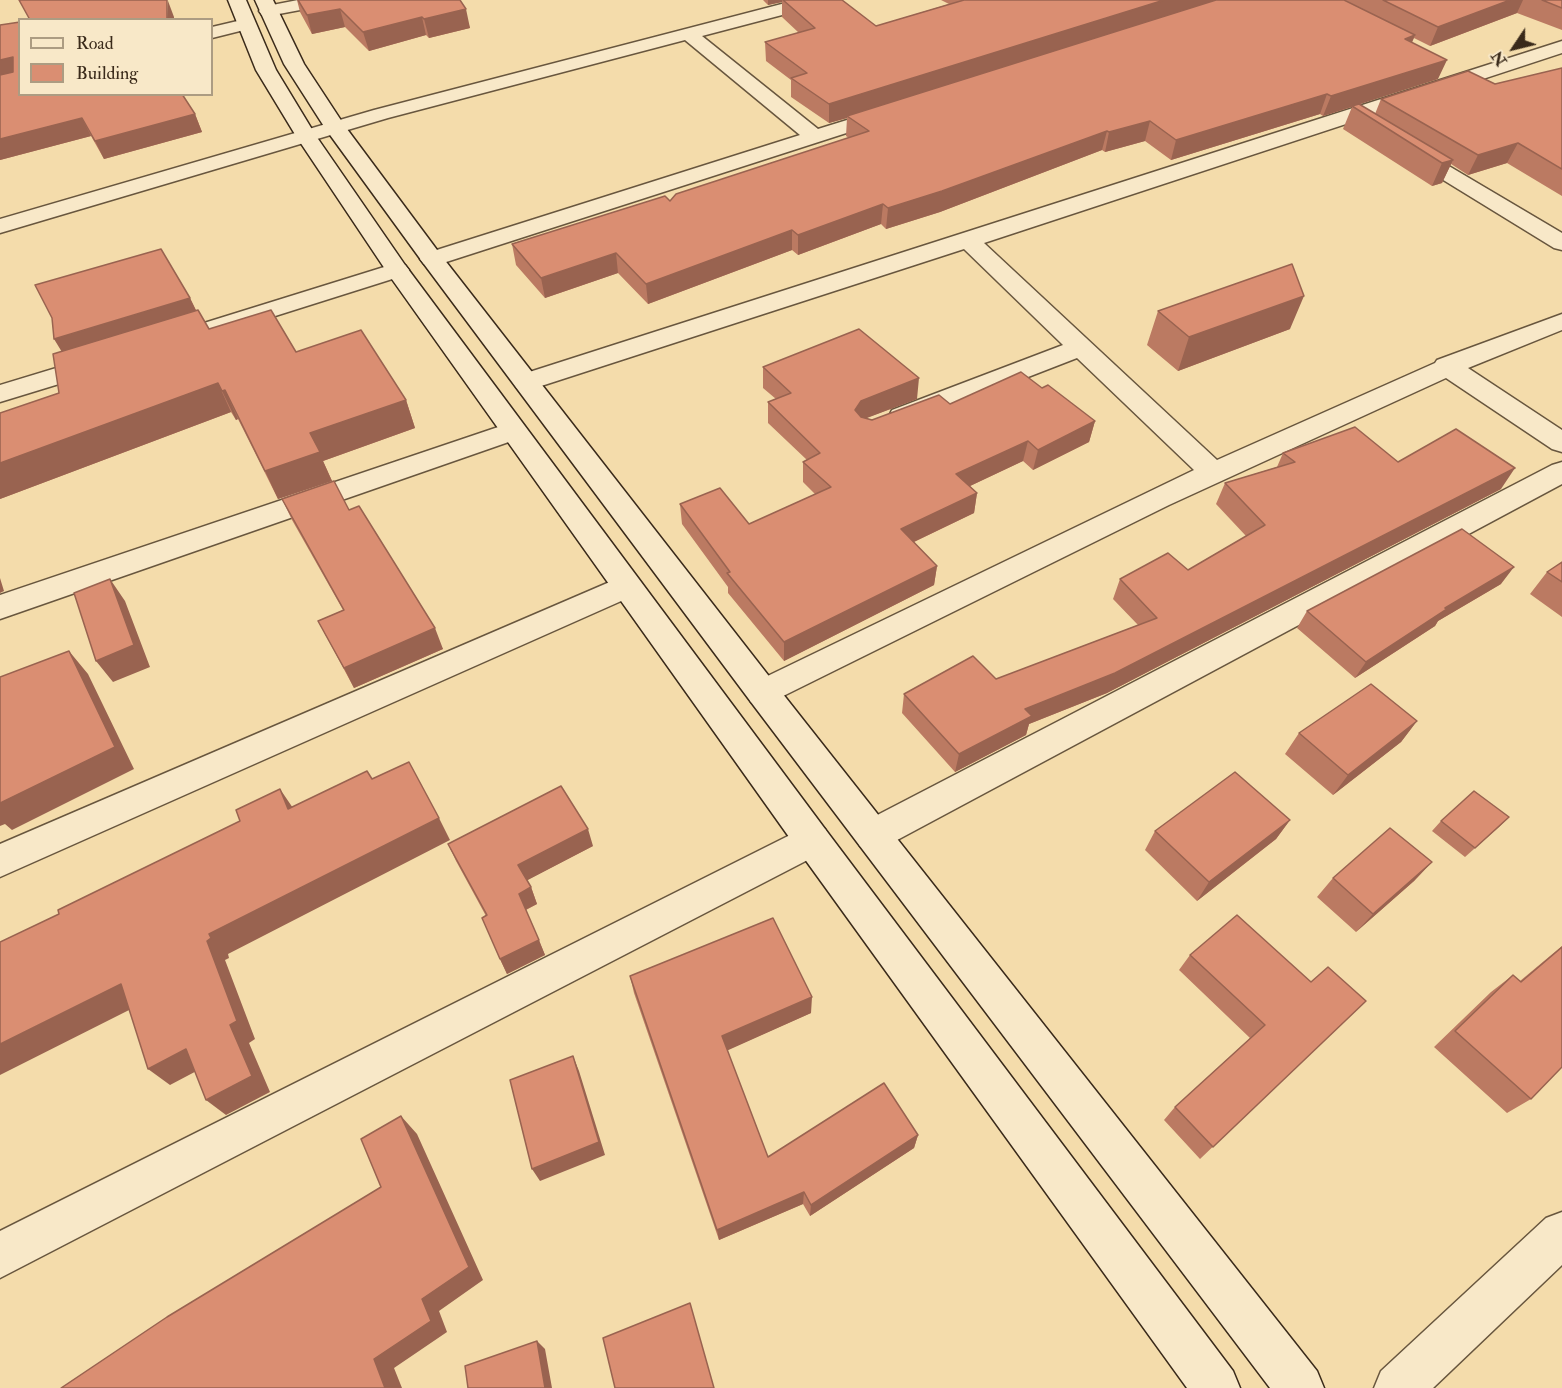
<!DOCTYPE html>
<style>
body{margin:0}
#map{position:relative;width:1562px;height:1388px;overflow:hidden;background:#f4dcab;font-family:"IM FELL Double Pica",serif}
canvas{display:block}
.legend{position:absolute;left:18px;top:18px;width:195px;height:78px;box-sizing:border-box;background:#f8e8c8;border:2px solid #ac9c82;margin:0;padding:8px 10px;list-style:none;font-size:18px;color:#3a2a1a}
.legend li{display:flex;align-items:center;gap:12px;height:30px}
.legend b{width:30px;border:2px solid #ac9c82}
.north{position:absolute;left:1484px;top:18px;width:60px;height:60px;-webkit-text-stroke:4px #f8e8c8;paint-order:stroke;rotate:235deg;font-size:16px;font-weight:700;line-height:24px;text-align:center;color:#3a2a1a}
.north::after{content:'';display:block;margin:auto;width:21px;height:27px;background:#3a2a1a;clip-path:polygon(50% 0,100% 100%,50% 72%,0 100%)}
</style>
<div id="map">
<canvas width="1562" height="1388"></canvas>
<ul class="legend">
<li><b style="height:8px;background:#f8e8c8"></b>Road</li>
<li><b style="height:16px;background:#da8e72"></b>Building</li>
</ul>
<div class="north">N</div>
</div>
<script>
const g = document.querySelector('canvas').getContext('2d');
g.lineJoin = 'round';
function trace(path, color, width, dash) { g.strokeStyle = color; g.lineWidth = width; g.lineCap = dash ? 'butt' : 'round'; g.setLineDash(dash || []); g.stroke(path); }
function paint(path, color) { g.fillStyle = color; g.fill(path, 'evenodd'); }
const minor = new Path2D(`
 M 298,0 L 336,0 L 333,4 L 327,5 L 268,16 L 262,15 L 259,11 L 262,7 Z
 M 797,0 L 827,0 L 824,4 L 702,36 L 818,129 L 889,107 L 896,109 L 899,113 L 896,117 L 440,264 L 432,266 L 424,264 L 420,259 L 424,254 L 800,135 L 685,40 L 388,118 L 0,233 L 0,219 L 374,110 Z
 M 246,19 L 252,20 L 255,24 L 252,28 L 212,38 L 212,27 Z
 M 1562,41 L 1562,53 L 984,243 L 1217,460 L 1435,363 L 1437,360 L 1562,314 L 1562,330 L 1468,368 L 1562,430 L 1562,452 L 1552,449 L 1446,378 L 1169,505 L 763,706 L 751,702 L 747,693 L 751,684 L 1194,470 L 1077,358 L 912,422 L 902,425 L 892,422 L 889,416 L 892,410 L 1063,345 L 964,249 L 535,388 L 526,390 L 517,388 L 513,382 L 517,376 Z
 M 1408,144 L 1415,146 L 1562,233 L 1562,250 L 1554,248 L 1401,154 L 1397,150 L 1401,146 Z
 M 397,263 L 405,265 L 409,270 L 405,275 L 177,347 L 168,350 L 159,347 L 155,342 L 159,337 Z
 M 99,355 L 108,357 L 112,363 L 108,369 L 0,402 L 0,385 Z
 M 513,422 L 523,425 L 527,431 L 523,437 L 0,619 L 0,595 Z
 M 1562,462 L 1562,484 L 886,846 L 873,851 L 860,846 L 855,835 L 860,824 L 1552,465 Z
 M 626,575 L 637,578 L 641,586 L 637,594 L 0,877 L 0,844 Z
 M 812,824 L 825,829 L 830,840 L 825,851 L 0,1278 L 0,1231 Z
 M 1562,1212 L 1562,1265 L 1433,1388 L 1374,1388 L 1381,1371 L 1546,1218 Z`);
const secondary = new Path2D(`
 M 228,0 L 246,0 L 276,70 L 316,136 L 405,265 L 825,829 L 1233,1371 L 1240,1388 L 1187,1388 L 799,851 L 389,275 L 296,136 L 256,70 Z
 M 255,0 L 273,0 L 304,64 L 344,125 L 440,254 L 775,684 L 1317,1371 L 1324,1388 L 1270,1388 L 751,702 L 424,264 L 325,128 L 284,64 Z`);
trace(minor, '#68563e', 3);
trace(secondary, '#3a2a1a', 3);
paint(minor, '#f8e8c8');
paint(secondary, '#f8e8c8');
paint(new Path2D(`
 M 297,0 L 460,0 L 470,28 L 429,38 L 426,35 L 369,51 L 345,27 L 312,34 L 300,12 Z
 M 763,0 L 842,0 L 876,26 L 949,4 L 941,0 L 1562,0 L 1562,30 L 1517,13 L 1430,46 L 1414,38 L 1412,42 L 1438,79 L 1359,104 L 1375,114 L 1381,99 L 1495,84 L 1562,68 L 1562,196 L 1507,163 L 1468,175 L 1451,164 L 1442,183 L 1432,186 L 1343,129 L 1352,107 L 1323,116 L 1320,114 L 1171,160 L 1145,141 L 1105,152 L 1102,150 L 940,212 L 886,229 L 881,224 L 798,255 L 792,250 L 648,304 L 618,273 L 545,298 L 516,265 L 512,244 L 670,201 L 849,138 L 846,136 L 847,118 L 829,123 L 791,97 L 791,80 L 766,61 L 765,42 L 799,33 L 782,17 L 782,2 L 768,5 Z
 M 0,25 L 195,114 L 202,132 L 104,159 L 91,136 L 0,160 Z
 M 190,298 L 196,310 L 209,329 L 296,352 L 406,400 L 415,428 L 323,461 L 332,481 L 278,499 L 238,419 L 236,420 L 231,412 L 0,499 L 0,413 L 59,393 L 61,351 Z
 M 1158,311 L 1290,329 L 1178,371 L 1147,345 Z
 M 763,367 L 917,399 L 866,418 L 872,420 L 950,404 L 1042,388 L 1095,421 L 1089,442 L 1033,470 L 1023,461 L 970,486 L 977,493 L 974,513 L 914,542 L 937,566 L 934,585 L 784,661 L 728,593 L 728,587 L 682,524 L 680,504 L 749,524 L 815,494 L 803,482 L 803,462 L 807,460 L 768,423 L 768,402 L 776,399 L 763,388 Z
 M 1283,453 L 1398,462 L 1501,489 L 1107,693 L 1029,724 L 1026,735 L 955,772 L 902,713 L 904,694 L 996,679 L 1138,625 L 1113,599 L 1120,579 L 1188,570 L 1246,536 L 1216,504 L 1225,483 L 1277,467 Z
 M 282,499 L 349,510 L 443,649 L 354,688 L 318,621 L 343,610 L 292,520 Z
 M 1562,562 L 1562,617 L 1530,594 L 1547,572 Z
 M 1501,584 L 1438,621 L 1435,626 L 1355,678 L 1297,628 L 1307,611 Z
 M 1417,721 L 1401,742 L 1333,795 L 1285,754 L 1299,733 Z
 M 1509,817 L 1465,857 L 1432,831 L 1441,821 Z
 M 1290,820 L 1276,839 L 1197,901 L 1145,850 L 1155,831 Z
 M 448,844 L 593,846 L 527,880 L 531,887 L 537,904 L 526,910 L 545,955 L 507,974 L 500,959 L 486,916 L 456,861 Z
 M 1432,862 L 1414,881 L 1356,932 L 1317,897 L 1333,878 Z
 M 1562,946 L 1562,1067 L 1531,1099 L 1507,1113 L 1434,1047 L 1491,992 L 1513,975 L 1520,981 Z
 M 1190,955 L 1311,982 L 1366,1001 L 1200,1159 L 1164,1120 L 1175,1107 L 1250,1038 L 1179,970 Z
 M 630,976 L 811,1013 L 727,1050 L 768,1157 L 918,1135 L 914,1148 L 810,1216 L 803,1204 L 719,1240 L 634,993 Z`), '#bb7a62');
paint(new Path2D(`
 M 768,0 L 782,0 L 782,2 L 768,5 Z
 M 1164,0 L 1218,0 L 847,116 L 847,118 L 829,123 L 829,104 Z
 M 1510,0 L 1523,0 L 1517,13 L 1430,46 L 1438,27 Z
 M 168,1 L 174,17 L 174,20 L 167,20 Z
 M 340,9 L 345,27 L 312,34 L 307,15 Z
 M 466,9 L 470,28 L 429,38 L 424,19 Z
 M 422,17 L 426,35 L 369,51 L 363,32 Z
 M 1415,35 L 1407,54 L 1405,39 Z
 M 13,57 L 20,71 L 0,79 L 0,60 Z
 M 1447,60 L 1438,79 L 1323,116 L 1331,96 Z
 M 1327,94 L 1320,114 L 1171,160 L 1176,140 Z
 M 195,114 L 202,132 L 104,159 L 95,141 Z
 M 82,118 L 91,136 L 0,160 L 0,139 Z
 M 1150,121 L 1145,141 L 1105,152 L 1109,132 Z
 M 1107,131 L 1102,150 L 940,212 L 886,229 L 888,208 Z
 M 1518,143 L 1507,163 L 1468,175 L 1478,155 Z
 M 1453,160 L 1442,183 L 1432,186 L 1442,163 Z
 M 883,204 L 881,224 L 798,255 L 798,235 Z
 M 792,230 L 792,250 L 648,304 L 646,284 Z
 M 616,253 L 618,273 L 545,298 L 541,278 Z
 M 1304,296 L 1290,329 L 1178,371 L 1189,337 Z
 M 190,298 L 201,321 L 68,362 L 54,339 Z
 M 919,378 L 917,399 L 859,421 L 855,410 L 861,401 Z
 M 218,383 L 231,412 L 0,499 L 0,463 Z
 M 225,390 L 238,419 L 236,420 L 222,391 Z
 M 406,400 L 415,428 L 323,461 L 332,481 L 278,499 L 265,471 L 310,433 Z
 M 1095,421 L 1089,442 L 1033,470 L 1038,450 Z
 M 1028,441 L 1023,461 L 953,494 L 956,474 Z
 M 1515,468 L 1501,489 L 1107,693 L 1029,724 L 1026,735 L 955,772 L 959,754 L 1025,709 Z
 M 977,493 L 974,513 L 899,549 L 901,529 Z
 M 937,566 L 934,585 L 784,661 L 784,642 Z
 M 1514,567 L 1501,584 L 1438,621 L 1435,626 L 1355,678 L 1366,662 L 1445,608 Z
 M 0,578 L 4,591 L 0,593 Z
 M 110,579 L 125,601 L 150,667 L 113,682 L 96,661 Z
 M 435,628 L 443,649 L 354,688 L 344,668 Z
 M 69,651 L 88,674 L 134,769 L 12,830 L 5,824 L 0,826 L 0,803 Z
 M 1417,721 L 1401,742 L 1333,795 L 1348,775 Z
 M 280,789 L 295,811 L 288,809 Z
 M 1509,817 L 1499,827 L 1465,857 L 1475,848 Z
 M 439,818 L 450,840 L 228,954 L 229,958 L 225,960 L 255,1039 L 249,1043 L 270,1092 L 226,1115 L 206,1100 L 230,1025 L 207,941 L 209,934 Z
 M 1290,820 L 1276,839 L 1197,901 L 1209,882 Z
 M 588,829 L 593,846 L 524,882 L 518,865 Z
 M 1432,862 L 1414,881 L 1356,932 L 1373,914 Z
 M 531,887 L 537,904 L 525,910 L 519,894 Z
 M 539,940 L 545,955 L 507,974 L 500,959 Z
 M 121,984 L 143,1003 L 0,1075 L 0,1044 Z
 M 812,997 L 811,1013 L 724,1052 L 722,1036 Z
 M 186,1049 L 206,1066 L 170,1085 L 148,1069 Z
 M 573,1056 L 579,1071 L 605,1155 L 540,1181 L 532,1169 Z
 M 401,1116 L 417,1134 L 483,1280 L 439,1311 L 447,1332 L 394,1368 L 402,1388 L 385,1388 L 374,1359 Z
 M 918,1135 L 914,1148 L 810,1216 L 811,1205 Z
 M 804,1192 L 803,1204 L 719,1240 L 717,1230 Z
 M 537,1341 L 545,1349 L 552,1388 L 545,1388 Z`), '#996350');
const building = new Path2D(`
 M 19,0 L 167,0 L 167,20 L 30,20 Z
 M 298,0 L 460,0 L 466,9 L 424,19 L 422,17 L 363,32 L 340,9 L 307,15 Z
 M 783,0 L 842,0 L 876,26 L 964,0 L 1164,0 L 829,104 L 791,78 L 807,73 L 765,42 L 815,28 Z
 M 1216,0 L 1344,0 L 1415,35 L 1405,39 L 1447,60 L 1331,96 L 1327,94 L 1176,140 L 1150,121 L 1109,132 L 1107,131 L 942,191 L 888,208 L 883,204 L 798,235 L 792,230 L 646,284 L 616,253 L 541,278 L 512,244 L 665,196 L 670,201 L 676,194 L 869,131 L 847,116 Z
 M 1383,0 L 1510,0 L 1438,27 Z
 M 1542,0 L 1562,0 L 1562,8 Z
 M 20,22 L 20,94 L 182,94 L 195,114 L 95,141 L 82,118 L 0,139 L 0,75 L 13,72 L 13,57 L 0,60 L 0,25 Z
 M 1562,68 L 1562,169 L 1518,143 L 1478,155 L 1381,99 L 1468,71 L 1495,84 Z
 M 1359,104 L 1453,160 L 1442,163 L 1352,106 Z
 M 161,249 L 190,298 L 54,339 L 52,318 L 35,285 Z
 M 1292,264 L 1304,296 L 1189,337 L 1158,311 Z
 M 198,310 L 209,329 L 271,310 L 296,352 L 361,330 L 406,400 L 310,433 L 320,452 L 265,471 L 225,390 L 222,391 L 218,383 L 0,463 L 0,413 L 59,393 L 53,354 Z
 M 859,329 L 919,378 L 861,401 L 855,410 L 861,417 L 872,420 L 939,395 L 950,404 L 1021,372 L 1042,388 L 1048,385 L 1095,421 L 1038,450 L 1028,441 L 956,474 L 977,493 L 901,529 L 937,566 L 784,642 L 727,573 L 730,572 L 680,504 L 720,488 L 749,524 L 831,487 L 803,462 L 820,453 L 768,402 L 791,393 L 763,367 Z
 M 1355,427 L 1398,462 L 1456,429 L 1515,468 L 1115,673 L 1025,709 L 1032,716 L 959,754 L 904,694 L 973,656 L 996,679 L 1157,618 L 1120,579 L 1168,553 L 1188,570 L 1265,525 L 1225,483 L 1295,462 L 1283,453 Z
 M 334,481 L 349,510 L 359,506 L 435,628 L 344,668 L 318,621 L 344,610 L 282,499 Z
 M 1462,529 L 1514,567 L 1445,608 L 1447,609 L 1366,662 L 1307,611 Z
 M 1562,562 L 1562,582 L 1547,572 Z
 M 110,579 L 134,645 L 96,661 L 74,593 Z
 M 69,651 L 115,747 L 0,803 L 0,677 Z
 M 1371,684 L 1417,721 L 1348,775 L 1299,733 Z
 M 409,762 L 439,818 L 209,934 L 211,938 L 207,941 L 237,1021 L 230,1025 L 252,1076 L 206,1100 L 186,1049 L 148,1069 L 121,984 L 0,1044 L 0,942 L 59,914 L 58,910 L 240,821 L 236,810 L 280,789 L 288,809 L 367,771 L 372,779 Z
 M 1235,772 L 1290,820 L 1209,882 L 1155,831 Z
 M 561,786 L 588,829 L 518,865 L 531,887 L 519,894 L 539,940 L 500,959 L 482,918 L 487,915 L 448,844 Z
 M 1474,791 L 1509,817 L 1475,848 L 1441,821 Z
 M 1390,828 L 1432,862 L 1373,914 L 1333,878 Z
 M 1237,915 L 1311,982 L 1328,967 L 1366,1001 L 1213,1147 L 1175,1107 L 1265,1025 L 1190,955 Z
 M 773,918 L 812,997 L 722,1036 L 768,1157 L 884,1083 L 918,1135 L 811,1205 L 804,1192 L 717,1230 L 630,976 Z
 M 1562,947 L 1562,1067 L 1531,1099 L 1455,1031 L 1513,975 L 1521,982 Z
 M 573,1056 L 599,1142 L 532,1169 L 510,1080 Z
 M 401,1116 L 469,1267 L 422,1299 L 431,1321 L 374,1359 L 385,1388 L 61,1388 L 167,1317 L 381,1187 L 361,1139 Z
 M 690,1303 L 714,1388 L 615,1388 L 603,1338 Z
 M 537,1341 L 545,1388 L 468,1388 L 465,1366 Z`);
paint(building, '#da8e72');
trace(building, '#996350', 1.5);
</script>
